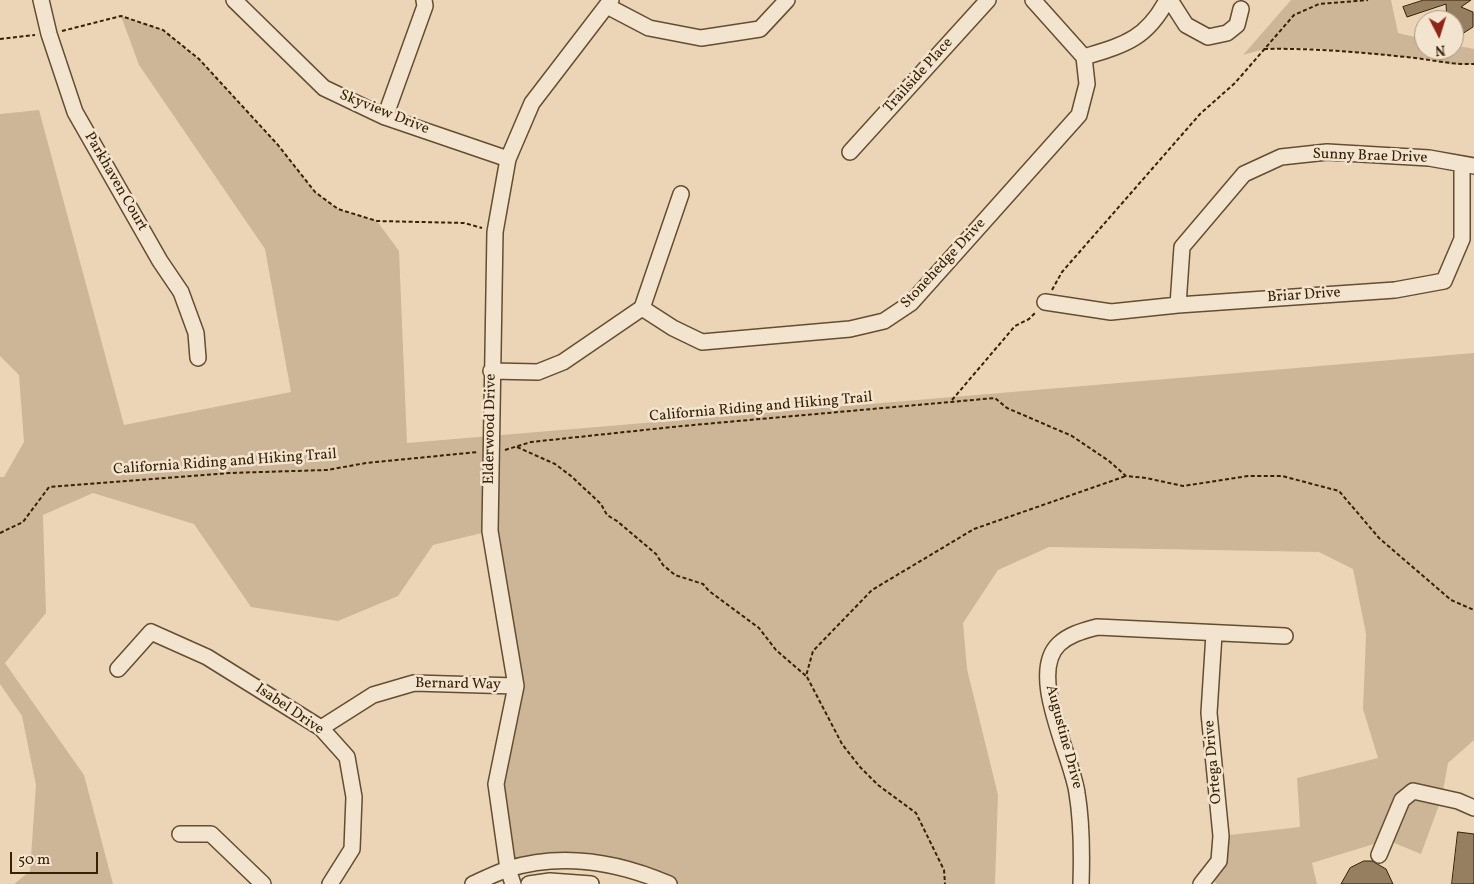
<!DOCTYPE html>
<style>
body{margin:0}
#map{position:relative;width:1474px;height:884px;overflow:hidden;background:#ecd5b6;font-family:Vollkorn,serif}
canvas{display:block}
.north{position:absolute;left:1414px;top:10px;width:50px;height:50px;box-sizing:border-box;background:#f3e4d0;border:1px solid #a8967e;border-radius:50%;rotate:175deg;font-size:14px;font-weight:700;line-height:20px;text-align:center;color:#372103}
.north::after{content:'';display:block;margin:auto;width:18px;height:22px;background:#8f2418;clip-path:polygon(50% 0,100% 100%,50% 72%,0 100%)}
.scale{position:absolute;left:10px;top:852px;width:88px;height:22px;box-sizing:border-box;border:2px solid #372103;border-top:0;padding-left:6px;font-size:15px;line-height:18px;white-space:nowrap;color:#372103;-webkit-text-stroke:4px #f3e4d0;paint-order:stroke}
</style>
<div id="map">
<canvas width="1474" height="884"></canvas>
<div class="north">N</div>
<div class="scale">50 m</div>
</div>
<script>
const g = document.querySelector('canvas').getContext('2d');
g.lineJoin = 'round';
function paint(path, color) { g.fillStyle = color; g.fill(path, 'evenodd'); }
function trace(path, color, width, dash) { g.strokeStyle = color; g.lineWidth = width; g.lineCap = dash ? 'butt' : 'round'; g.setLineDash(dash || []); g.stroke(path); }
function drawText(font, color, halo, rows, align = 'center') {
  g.font = font + ' Vollkorn,serif'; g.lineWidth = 5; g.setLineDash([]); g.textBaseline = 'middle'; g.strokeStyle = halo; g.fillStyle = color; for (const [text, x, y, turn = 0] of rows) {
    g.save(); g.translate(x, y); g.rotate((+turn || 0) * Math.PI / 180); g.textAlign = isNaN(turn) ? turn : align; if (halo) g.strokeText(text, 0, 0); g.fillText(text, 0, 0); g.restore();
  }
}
paint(new Path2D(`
 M 1291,0 L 1391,0 L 1398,33 L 1424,39 L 1424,50 L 1454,50 L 1454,45 L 1474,49 L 1474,64 L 1453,65 L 1426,59 L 1312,48 L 1264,49 L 1243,55 Z
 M 121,16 L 163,30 L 199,59 L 278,145 L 315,192 L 338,209 L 377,221 L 399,251 L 407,443 L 1474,353 L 1474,740 L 1448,763 L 1442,797 L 1421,854 L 1387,840 L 1312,863 L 1317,884 L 1217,884 L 1208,875 L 1221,836 L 1300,827 L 1297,778 L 1378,758 L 1363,709 L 1366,634 L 1353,569 L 1319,552 L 1049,547 L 998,570 L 963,623 L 967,669 L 998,795 L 995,884 L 669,884 L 610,863 L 508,869 L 496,784 L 516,686 L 490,531 L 433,545 L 398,596 L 338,621 L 251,607 L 194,524 L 93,493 L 43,515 L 46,613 L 5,663 L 84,775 L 113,884 L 14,884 L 30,871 L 36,785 L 22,716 L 0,684 L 0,477 L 4,477 L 24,442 L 19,375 L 0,356 L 0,114 L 39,110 L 124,425 L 291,392 L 265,249 L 139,65 Z`), '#cdb698');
const building = new Path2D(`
 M 1424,0 L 1471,0 L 1461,7 L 1473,12 L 1473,27 L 1462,34 L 1454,30 L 1454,20 L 1447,20 L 1446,4 L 1407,17 L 1403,7 Z
 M 1458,832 L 1474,834 L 1474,884 L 1452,884 Z
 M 1364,861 L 1372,861 L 1386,869 L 1393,884 L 1341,884 L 1350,868 Z`);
paint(building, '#957f60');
trace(building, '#372103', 1);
const minor = new Path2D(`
 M 41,0 L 49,34 L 75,112 L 160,261 L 181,292 L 196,333 L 198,358
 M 234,0 L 324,88 L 385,117 L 508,159
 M 1170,0 L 1186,25 L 1208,37 L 1227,33 L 1237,25 L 1241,9
 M 607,6 L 649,28 L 701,38 L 760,29 L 787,0
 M 1084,57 C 1123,45 1146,40 1167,0
 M 385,117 L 425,6 L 424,0
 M 850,152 L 988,0
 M 1045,302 L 1111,312 L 1178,305 L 1395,290 L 1444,281 L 1462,239 L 1462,165
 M 1178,305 L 1182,247 L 1244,174 L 1281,157 L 1327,152 L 1429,158 L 1474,166
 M 642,308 L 673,328 L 702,342 L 850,329 L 884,321 L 911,303 L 1079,115 L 1087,84 L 1084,57 L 1033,0
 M 491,371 L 538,372 L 563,362 L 642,308 L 681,194
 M 118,669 L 151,632 L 207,657 L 321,728 L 347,757 L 354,797 L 352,849 L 330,884
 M 321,728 L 373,695 L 414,683 L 516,686
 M 180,834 L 211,834 L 263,884
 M 1379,855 L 1402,800 L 1413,791 L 1458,801 L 1474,808
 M 473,884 C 484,879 496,873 508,869 C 563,852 618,862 669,884
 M 513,884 L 508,869 L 496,784 L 516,686 L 490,531 L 495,232 L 508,159 L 532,103 L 611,0
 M 529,884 L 550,881 L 591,884
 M 1081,884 C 1082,853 1082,823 1077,793 C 1072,756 1027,674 1059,644 C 1070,634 1083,631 1097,627 L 1285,636
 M 1201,884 L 1219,861 L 1221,836 L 1209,713 L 1214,634`);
trace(minor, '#644e30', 18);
trace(new Path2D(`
 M 62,31 L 121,16 L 163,30 L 199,59 L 278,145 L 315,192 L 338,209 L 377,221 L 464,223 L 482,228
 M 0,39 L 35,35
 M 1264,49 C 1312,48 1358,52 1406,57 C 1429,59 1451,65 1474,64
 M 1052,290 L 1062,272 L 1200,114 L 1235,83 L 1294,15 L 1319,4 L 1368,0
 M 952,400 L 1015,326 L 1029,319 L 1036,312
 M 517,447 L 555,464 L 571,476 L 601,504 L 607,515 L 617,521 L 656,554 L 663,565 L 675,575 L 703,584 L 709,591 L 759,628 L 776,650 L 806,676 L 813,651 L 872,590 L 974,529 L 1126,476
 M 505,450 L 531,442 L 682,426 L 995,398 L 1007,408 L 1072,436 L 1109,461 L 1126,476 L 1146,478 L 1183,486 L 1248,476 L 1282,476 L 1339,491 L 1379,538 L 1451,600 L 1474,610
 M 0,533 L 23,522 L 49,487 L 229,473 L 327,470 L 366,463 L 478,452
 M 807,677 L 842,744 L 860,767 L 878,785 L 916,813 L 944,870 L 945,884`), '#372103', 2, [4, 2.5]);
trace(minor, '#f3e4d0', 15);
drawText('15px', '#372103', '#f3e4d0', [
 ["Trailside Place",919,76,-48],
 ["Skyview Drive",384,113,22],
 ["Sunny Brae Drive",1370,157,2],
 ["Parkhaven Court",115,182,60],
 ["Stonehedge Drive",944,264,-47],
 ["Briar Drive",1304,296,-4],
 ["California Riding and Hiking Trail",761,408,-5],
 ["Elderwood Drive",491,429,-89],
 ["California Riding and Hiking Trail",225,463,-4],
 ["Bernard Way",458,685,1],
 ["Isabel Drive",289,710,34],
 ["Augustine Drive",1063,737,75],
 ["Ortega Drive",1214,762,-95]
]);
</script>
